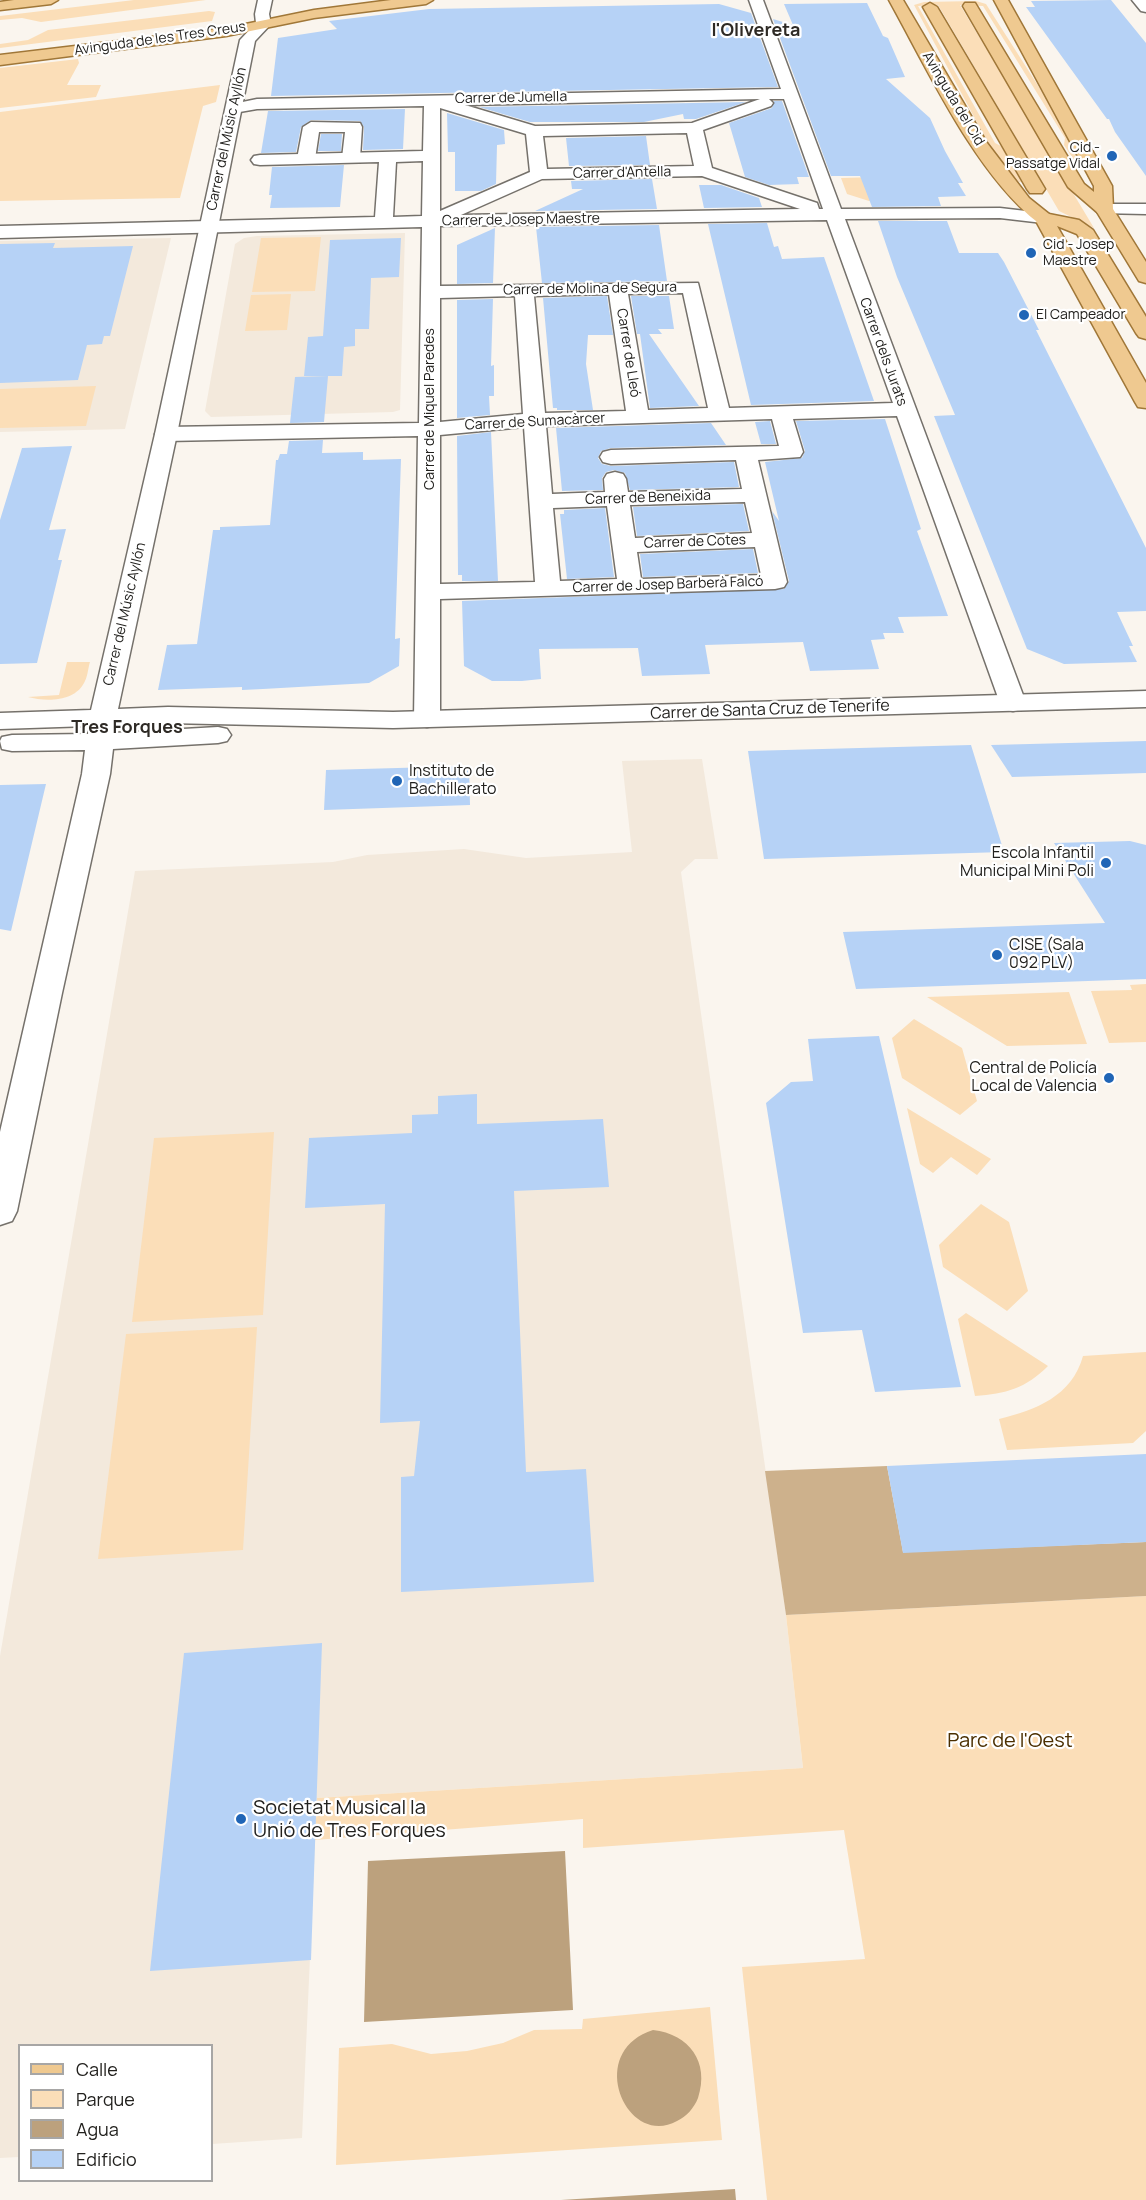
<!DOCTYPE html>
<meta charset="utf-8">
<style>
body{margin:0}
#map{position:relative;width:1146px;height:2200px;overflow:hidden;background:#faf5ee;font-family:Manrope,sans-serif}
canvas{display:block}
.legend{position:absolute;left:18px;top:2044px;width:195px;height:138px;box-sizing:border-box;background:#fff;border:2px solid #a7a6a5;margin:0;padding:8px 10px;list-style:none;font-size:18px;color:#22211e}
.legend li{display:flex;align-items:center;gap:12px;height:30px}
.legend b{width:30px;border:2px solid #a7a6a5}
</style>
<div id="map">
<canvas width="1146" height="2200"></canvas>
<ul class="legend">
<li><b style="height:8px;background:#efc990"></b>Calle</li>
<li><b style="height:16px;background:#fbdeb8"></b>Parque</li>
<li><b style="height:16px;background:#bca17d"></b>Agua</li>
<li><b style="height:16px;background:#b6d2f6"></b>Edificio</li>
</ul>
</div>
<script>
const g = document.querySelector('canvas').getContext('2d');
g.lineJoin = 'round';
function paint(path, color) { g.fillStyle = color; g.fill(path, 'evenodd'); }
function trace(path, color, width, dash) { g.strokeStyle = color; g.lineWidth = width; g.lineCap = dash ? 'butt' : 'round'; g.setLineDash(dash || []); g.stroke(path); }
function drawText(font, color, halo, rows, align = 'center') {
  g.font = font + ' Manrope,sans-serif'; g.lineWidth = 4.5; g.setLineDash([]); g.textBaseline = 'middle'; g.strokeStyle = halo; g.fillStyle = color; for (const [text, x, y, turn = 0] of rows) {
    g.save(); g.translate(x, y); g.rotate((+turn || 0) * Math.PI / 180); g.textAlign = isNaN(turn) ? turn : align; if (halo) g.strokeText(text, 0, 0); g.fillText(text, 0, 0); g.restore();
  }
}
paint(new Path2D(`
 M 405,233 L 400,410 L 393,412 L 211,417 L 205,411 L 235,244 L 244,238 L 257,236 Z
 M 171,238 L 125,429 L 0,432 L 0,241 Z
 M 702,759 L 718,859 L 695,859 L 681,872 L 786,1615 L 803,1768 L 317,1798 L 302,2138 L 212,2144 L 212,2046 L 20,2046 L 19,2157 L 0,2158 L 0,1656 L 135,871 L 333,862 L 367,855 L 464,849 L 526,858 L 632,852 L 622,761 Z`), '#f3e9dc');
paint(new Path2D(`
 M 134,0 L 206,0 L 41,22 L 22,18 L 0,20 L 0,16 Z
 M 976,1 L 986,4 L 1074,142 L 1081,164 L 1076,163 L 1064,145 L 1065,138 L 983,6 L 960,5 L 1094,228 L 1059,211 L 938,5 L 918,6 L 995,143 L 1001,146 L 1022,182 L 1019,182 L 994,154 L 914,5 L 924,2 Z
 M 209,11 L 215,12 L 212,21 L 0,48 L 0,44 L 28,40 L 48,30 Z
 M 78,59 L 79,63 L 67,85 L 101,85 L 96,97 L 0,108 L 0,68 Z
 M 220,85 L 216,102 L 203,106 L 180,198 L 0,201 L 0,112 Z
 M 877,177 L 888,201 L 869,201 L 847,194 L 841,178 Z
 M 321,237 L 315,291 L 252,292 L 261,238 Z
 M 291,294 L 287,330 L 245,331 L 251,295 Z
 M 96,386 L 86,426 L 0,428 L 0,389 Z
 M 67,662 L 90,662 C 88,668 88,675 85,681 C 76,702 46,702 28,697 L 59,695 Z
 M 1146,984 L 1146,1042 L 1109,1043 L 1091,991 L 1132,990 L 1130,985 Z
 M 1069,992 L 1087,1044 L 1007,1046 L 927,997 Z
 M 914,1019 L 962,1048 L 977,1101 L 960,1115 L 902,1078 L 892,1038 Z
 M 907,1108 L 991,1159 L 977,1175 L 951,1157 L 933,1173 L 920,1164 Z
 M 274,1132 L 263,1315 L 132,1322 L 154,1138 Z
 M 981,1204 L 1009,1222 L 1028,1291 L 1007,1311 L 943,1267 L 939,1245 Z
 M 966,1313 L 1048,1366 C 1026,1388 1006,1394 975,1396 L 958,1319 Z
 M 257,1327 L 243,1550 L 98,1559 L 126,1334 Z
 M 1146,1352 L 1146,1431 L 1133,1443 L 1007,1450 L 999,1419 C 1036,1410 1072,1396 1083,1356 Z
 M 1146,1596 L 1146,2200 L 767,2200 L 742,1967 L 865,1959 L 844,1830 L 583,1848 L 583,1819 L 315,1840 L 317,1798 L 803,1768 L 786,1615 Z
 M 710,2007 L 722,2140 L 336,2165 L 339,2048 L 392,2044 L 431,2054 L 467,2051 L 503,2043 L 534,2030 L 582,2029 L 583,2019 Z`), '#fbdeb8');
paint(new Path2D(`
 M 887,1466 L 903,1552 L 1146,1542 L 1146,1596 L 786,1615 L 765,1471 Z`), '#cdb18c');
paint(new Path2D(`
 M 565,1851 L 573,2010 L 364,2022 L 368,1861 Z
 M 653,2030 C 689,2034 710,2062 698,2098 C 694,2108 687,2116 677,2121 C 627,2149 584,2052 653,2030 Z
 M 735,2189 L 736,2200 L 561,2200 Z`), '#bca17d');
paint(new Path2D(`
 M 1111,0 L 1146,43 L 1146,176 L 1115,132 L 1109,119 L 1107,119 L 1026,7 L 1035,7 L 1031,1 Z
 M 867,3 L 883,36 L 888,38 L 905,77 L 886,79 L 930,118 L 945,151 L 963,183 L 958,183 L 966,196 L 938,197 L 941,206 L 872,207 L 860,176 L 831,176 L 773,19 L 793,25 L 784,4 Z
 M 719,4 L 751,13 L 778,87 L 271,96 L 278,38 L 337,29 L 329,21 L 429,9 Z
 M 774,101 L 782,101 L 809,177 L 797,177 L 799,184 L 769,185 L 745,177 L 729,123 L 772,108 Z
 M 746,102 L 696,119 L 684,119 L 683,114 L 644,122 L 530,122 L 479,107 Z
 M 405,109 L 403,149 L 363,150 L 364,127 L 360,121 L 311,120 L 301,127 L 296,152 L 261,153 L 268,111 Z
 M 447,113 L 504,130 L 505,144 L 497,145 L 496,184 L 481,191 L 455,191 L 455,152 L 448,152 Z
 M 321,134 L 342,134 L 341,151 L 318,151 Z
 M 646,136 L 650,165 L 569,166 L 566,138 Z
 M 344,165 L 340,207 L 270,208 L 272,195 L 269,195 L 272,167 Z
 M 652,179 L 657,209 L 535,211 L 583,189 L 572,189 L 571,181 Z
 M 699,185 L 721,185 L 759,198 L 762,207 L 704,208 Z
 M 878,221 L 947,221 L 959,253 L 998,253 L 1004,262 L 1039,330 L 1036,330 L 1146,548 L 1146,611 L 1117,612 L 1133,646 L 1129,646 L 1137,662 L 1064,664 L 1027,649 L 934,416 L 955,415 L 897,277 Z
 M 767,223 L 774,247 L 778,246 L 782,259 L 824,257 L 874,401 L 751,405 L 708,224 Z
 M 659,225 L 667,281 L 542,283 L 536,227 Z
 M 495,228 L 493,283 L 457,284 L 457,245 Z
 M 401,238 L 399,277 L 371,278 L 369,329 L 355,329 L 355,346 L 344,347 L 342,376 L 304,376 L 308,337 L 323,336 L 330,240 Z
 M 55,243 L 53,248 L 133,246 L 110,336 L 104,336 L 102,344 L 87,345 L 78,380 L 0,383 L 0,244 Z
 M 607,296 L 613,335 L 588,335 L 586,364 L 593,410 L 557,410 L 557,408 L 553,408 L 543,298 Z
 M 631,296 L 669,296 L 674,329 L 658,329 L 662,334 L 649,334 L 699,406 L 650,408 L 640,334 L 637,334 Z
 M 493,299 L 491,366 L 494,365 L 494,396 L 489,396 L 490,415 L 457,418 L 457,300 Z
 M 328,376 L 324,422 L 290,423 L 295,377 Z
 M 885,419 L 921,529 L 917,531 L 948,616 L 898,617 L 904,633 L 883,633 L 885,639 L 871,640 L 879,669 L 810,671 L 803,642 L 705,645 L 710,674 L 642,676 L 638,648 L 539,649 L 541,679 L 522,681 L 492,681 L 464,666 L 462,601 L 784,589 L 789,581 L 772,511 L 779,521 L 765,462 L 802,458 L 805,451 L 796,421 Z
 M 770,421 L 776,444 L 761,444 L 755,422 Z
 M 711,423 L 726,445 L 611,448 L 601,451 L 598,458 L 602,464 L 611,466 L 734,462 L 739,487 L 630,490 L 625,473 L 614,470 L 606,472 L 602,478 L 603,490 L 562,491 L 556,428 Z
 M 491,432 L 498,581 L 462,581 L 462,575 L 458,575 L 457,436 Z
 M 323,440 L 322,453 L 363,452 L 363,460 L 401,459 L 395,639 L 400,638 L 399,666 L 369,683 L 263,689 L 242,690 L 242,687 L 158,690 L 167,645 L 197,644 L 213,530 L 220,530 L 220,527 L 270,525 L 276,460 L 278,460 L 280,454 L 287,454 L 289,441 Z
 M 72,446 L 49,530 L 66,529 L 58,560 L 62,560 L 37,663 L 0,664 L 0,520 L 22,448 Z
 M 743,504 L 749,531 L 637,536 L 633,507 Z
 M 605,508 L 614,577 L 567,579 L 560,514 L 564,514 L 564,510 Z
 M 753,549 L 758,573 L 643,577 L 640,554 Z
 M 1146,741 L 1146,773 L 1012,777 L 991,745 Z
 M 971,745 L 1004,852 L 764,859 L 748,751 Z
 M 469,766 L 470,805 L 324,810 L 326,770 Z
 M 46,784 L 11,931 L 0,929 L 0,785 Z
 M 1130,841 L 1146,845 L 1146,979 L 856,989 L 843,932 L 1105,923 L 1054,843 Z
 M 879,1036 L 961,1387 L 875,1392 L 862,1330 L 803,1333 L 766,1103 L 791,1082 L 813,1081 L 808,1039 Z
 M 477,1094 L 477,1124 L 603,1119 L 609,1187 L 514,1191 L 526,1472 L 586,1469 L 594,1582 L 401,1592 L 401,1477 L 414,1476 L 420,1421 L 380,1423 L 385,1204 L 305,1208 L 309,1138 L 412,1133 L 412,1115 L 438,1114 L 438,1096 Z
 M 1146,1454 L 1146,1542 L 903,1553 L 887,1466 Z
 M 322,1643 L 311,1960 L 150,1971 L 184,1653 Z`), '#b6d2f6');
const pedestrian = new Path2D(`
 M 311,122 L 360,123 L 362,127 L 360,158 L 357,162 L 345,162 L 342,158 L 345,132 L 319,132 L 315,159 L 312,163 L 300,163 L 297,159 L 303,127 Z`);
const minor = new Path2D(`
 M 749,0 L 763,0 L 841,209 L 1000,208 L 1043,213 L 1049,214 L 1052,218 L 1049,222 L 1043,223 L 1000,218 L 845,219 L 1026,703 L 1022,709 L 1013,711 L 1004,709 L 1000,703 L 897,416 L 793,419 L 803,452 L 800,457 L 758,460 L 787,582 L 784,587 L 775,589 L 440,599 L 440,719 L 436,725 L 427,727 L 418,725 L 414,719 L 418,436 L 166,441 L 158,439 L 155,434 L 158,429 L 166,427 L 419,423 L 422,227 L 0,238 L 0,226 L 375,217 L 379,162 L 260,165 L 254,164 L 251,160 L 254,156 L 260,155 L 423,151 L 424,106 L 257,109 L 234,113 L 228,111 L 226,108 L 228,105 L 257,99 L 781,89 ZM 760,99 L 692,123 L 535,126 L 465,105 ZM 769,99 L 784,99 L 823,209 L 819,209 L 817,203 L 712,168 L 703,130 L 771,106 L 773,103 ZM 440,108 L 526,134 L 530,172 L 440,211 ZM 687,133 L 694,166 L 547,169 L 543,136 ZM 423,161 L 422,216 L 393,217 L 396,162 ZM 702,176 L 800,209 L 461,215 L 542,179 ZM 827,220 L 893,403 L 729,408 L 698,283 L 440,286 L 440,226 ZM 683,293 L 708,408 L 648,410 L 628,294 ZM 609,294 L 626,411 L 545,413 L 534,296 ZM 515,296 L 523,414 L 440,422 L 440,298 ZM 772,419 L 779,446 L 611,450 L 603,452 L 600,457 L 603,462 L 611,464 L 736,460 L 742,489 L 628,492 L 626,479 L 623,474 L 615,472 L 607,474 L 604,479 L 605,492 L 552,494 L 546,426 ZM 524,427 L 535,582 L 440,584 L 440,435 ZM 745,502 L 752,533 L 635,538 L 630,505 ZM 607,506 L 617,579 L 560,581 L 553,508 ZM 755,547 L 761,575 L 641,579 L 637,552 Z
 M 1132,0 L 1146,0 L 1146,12 L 1141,11 Z
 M 1104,204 L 1146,204 L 1146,214 L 1098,213 L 1095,209 L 1098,205 Z`);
const tertiary = new Path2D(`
 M 258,0 L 272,0 L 269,14 L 271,24 L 255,41 L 177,434 L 118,709 L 168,707 L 393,712 L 1146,691 L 1146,707 L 393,728 L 168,723 L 115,725 L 114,733 L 218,727 L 227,729 L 231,735 L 227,741 L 218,743 L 113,749 L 110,774 L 62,993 L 17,1211 L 12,1221 L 0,1225 L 0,1132 L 82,774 L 85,750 L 12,751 L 2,749 L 0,741 L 2,737 L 12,735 L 88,734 L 89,726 L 0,729 L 0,713 L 91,710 L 155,434 L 240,40 L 256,23 L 255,14 Z`);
const primary = new Path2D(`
 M 14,0 L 58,0 L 51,4 L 0,10 L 0,2 Z
 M 391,0 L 433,0 L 426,4 L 314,18 L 226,36 L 0,65 L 0,55 L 226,28 L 314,10 Z
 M 889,0 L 903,0 L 987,143 L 1029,198 L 1049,214 L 1079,220 L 1093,230 L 1146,317 L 1146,339 L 1139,337 L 1136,333 L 1077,234 L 1057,226 L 1146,383 L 1146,408 L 1138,407 L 1135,402 L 1036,221 C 974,171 928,70 889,0 Z
 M 994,0 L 1008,0 L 1112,186 L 1113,209 L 1146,262 L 1146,283 L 1139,281 L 1097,212 L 1068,187 L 963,6 L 965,3 L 975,3 L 1084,184 L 1094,192 L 1094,186 Z
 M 930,3 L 937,7 L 1045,189 L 1042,193 L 1030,193 L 1027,189 L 923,7 Z`);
trace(pedestrian, '#75716b', 3);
trace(minor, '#75716b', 3);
trace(tertiary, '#75716b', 3);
trace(primary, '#a07738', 3);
paint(pedestrian, '#fff');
paint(minor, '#fff');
paint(tertiary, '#fff');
paint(primary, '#efc990');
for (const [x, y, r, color] of [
 [1112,156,6,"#2065b6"],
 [1031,253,6,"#2065b6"],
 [1024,315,6,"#2065b6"],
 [397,781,6,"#2065b6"],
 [1106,863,6,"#2065b6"],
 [997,955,6,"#2065b6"],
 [1109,1078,6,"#2065b6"],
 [241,1819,6,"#2065b6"]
]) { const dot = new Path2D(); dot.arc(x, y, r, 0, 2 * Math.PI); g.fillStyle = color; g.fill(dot); trace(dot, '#fff', 2); }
drawText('14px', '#22211e', '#fff', [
 ["Avinguda de les Tres Creus",160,39,-8],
 ["Carrer de Jumella",511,98,-1],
 ["Avinguda del Cid",953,99,59],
 ["Carrer del Músic Ayllón",227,139,-78],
 ["Carrer d'Antella",622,173,-1],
 ["Carrer de Josep Maestre",521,220,-1],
 ["Carrer de Molina de Segura",590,289,-1],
 ["Carrer dels Jurats",883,352,70],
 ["Carrer de Lleó",628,353,81],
 ["Carrer de Miquel Paredes",430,409,-90],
 ["Carrer de Sumacàrcer",535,422,-3],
 ["Carrer de Beneixida",648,498,-2],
 ["Carrer de Cotes",695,542,-2],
 ["Carrer de Josep Barberà Falcó",668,585,-2],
 ["Carrer del Músic Ayllón",125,614,-77]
]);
drawText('14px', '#22211e', '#fff', [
 ["Cid -",1100,148,"right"],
 ["Passatge Vidal",1100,164,"right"],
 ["Cid - Josep",1043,245],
 ["Maestre",1043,261],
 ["El Campeador",1036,315]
], 'left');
drawText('16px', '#22211e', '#fff', [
 ["Carrer de Santa Cruz de Tenerife",770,710,-2]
]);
drawText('16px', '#22211e', '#fff', [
 ["Instituto de",409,772],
 ["Bachillerato",409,790],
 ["Escola Infantil",1094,854,"right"],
 ["Municipal Mini Poli",1094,872,"right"],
 ["CISE (Sala",1009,946],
 ["092 PLV)",1009,964],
 ["Central de Policía",1097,1069,"right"],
 ["Local de Valencia",1097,1087,"right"]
], 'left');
drawText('bold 18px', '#2e2a25', '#fff', [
 ["l'Olivereta",756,31]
]);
drawText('bold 18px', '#2e2a25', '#fff', [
 ["Tres Forques",127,728]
]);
drawText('20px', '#4b2f00', '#fff', [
 ["Parc de l'Oest",1010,1741]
]);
drawText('20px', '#22211e', '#fff', [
 ["Societat Musical la",253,1808],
 ["Unió de Tres Forques",253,1831]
], 'left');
</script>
